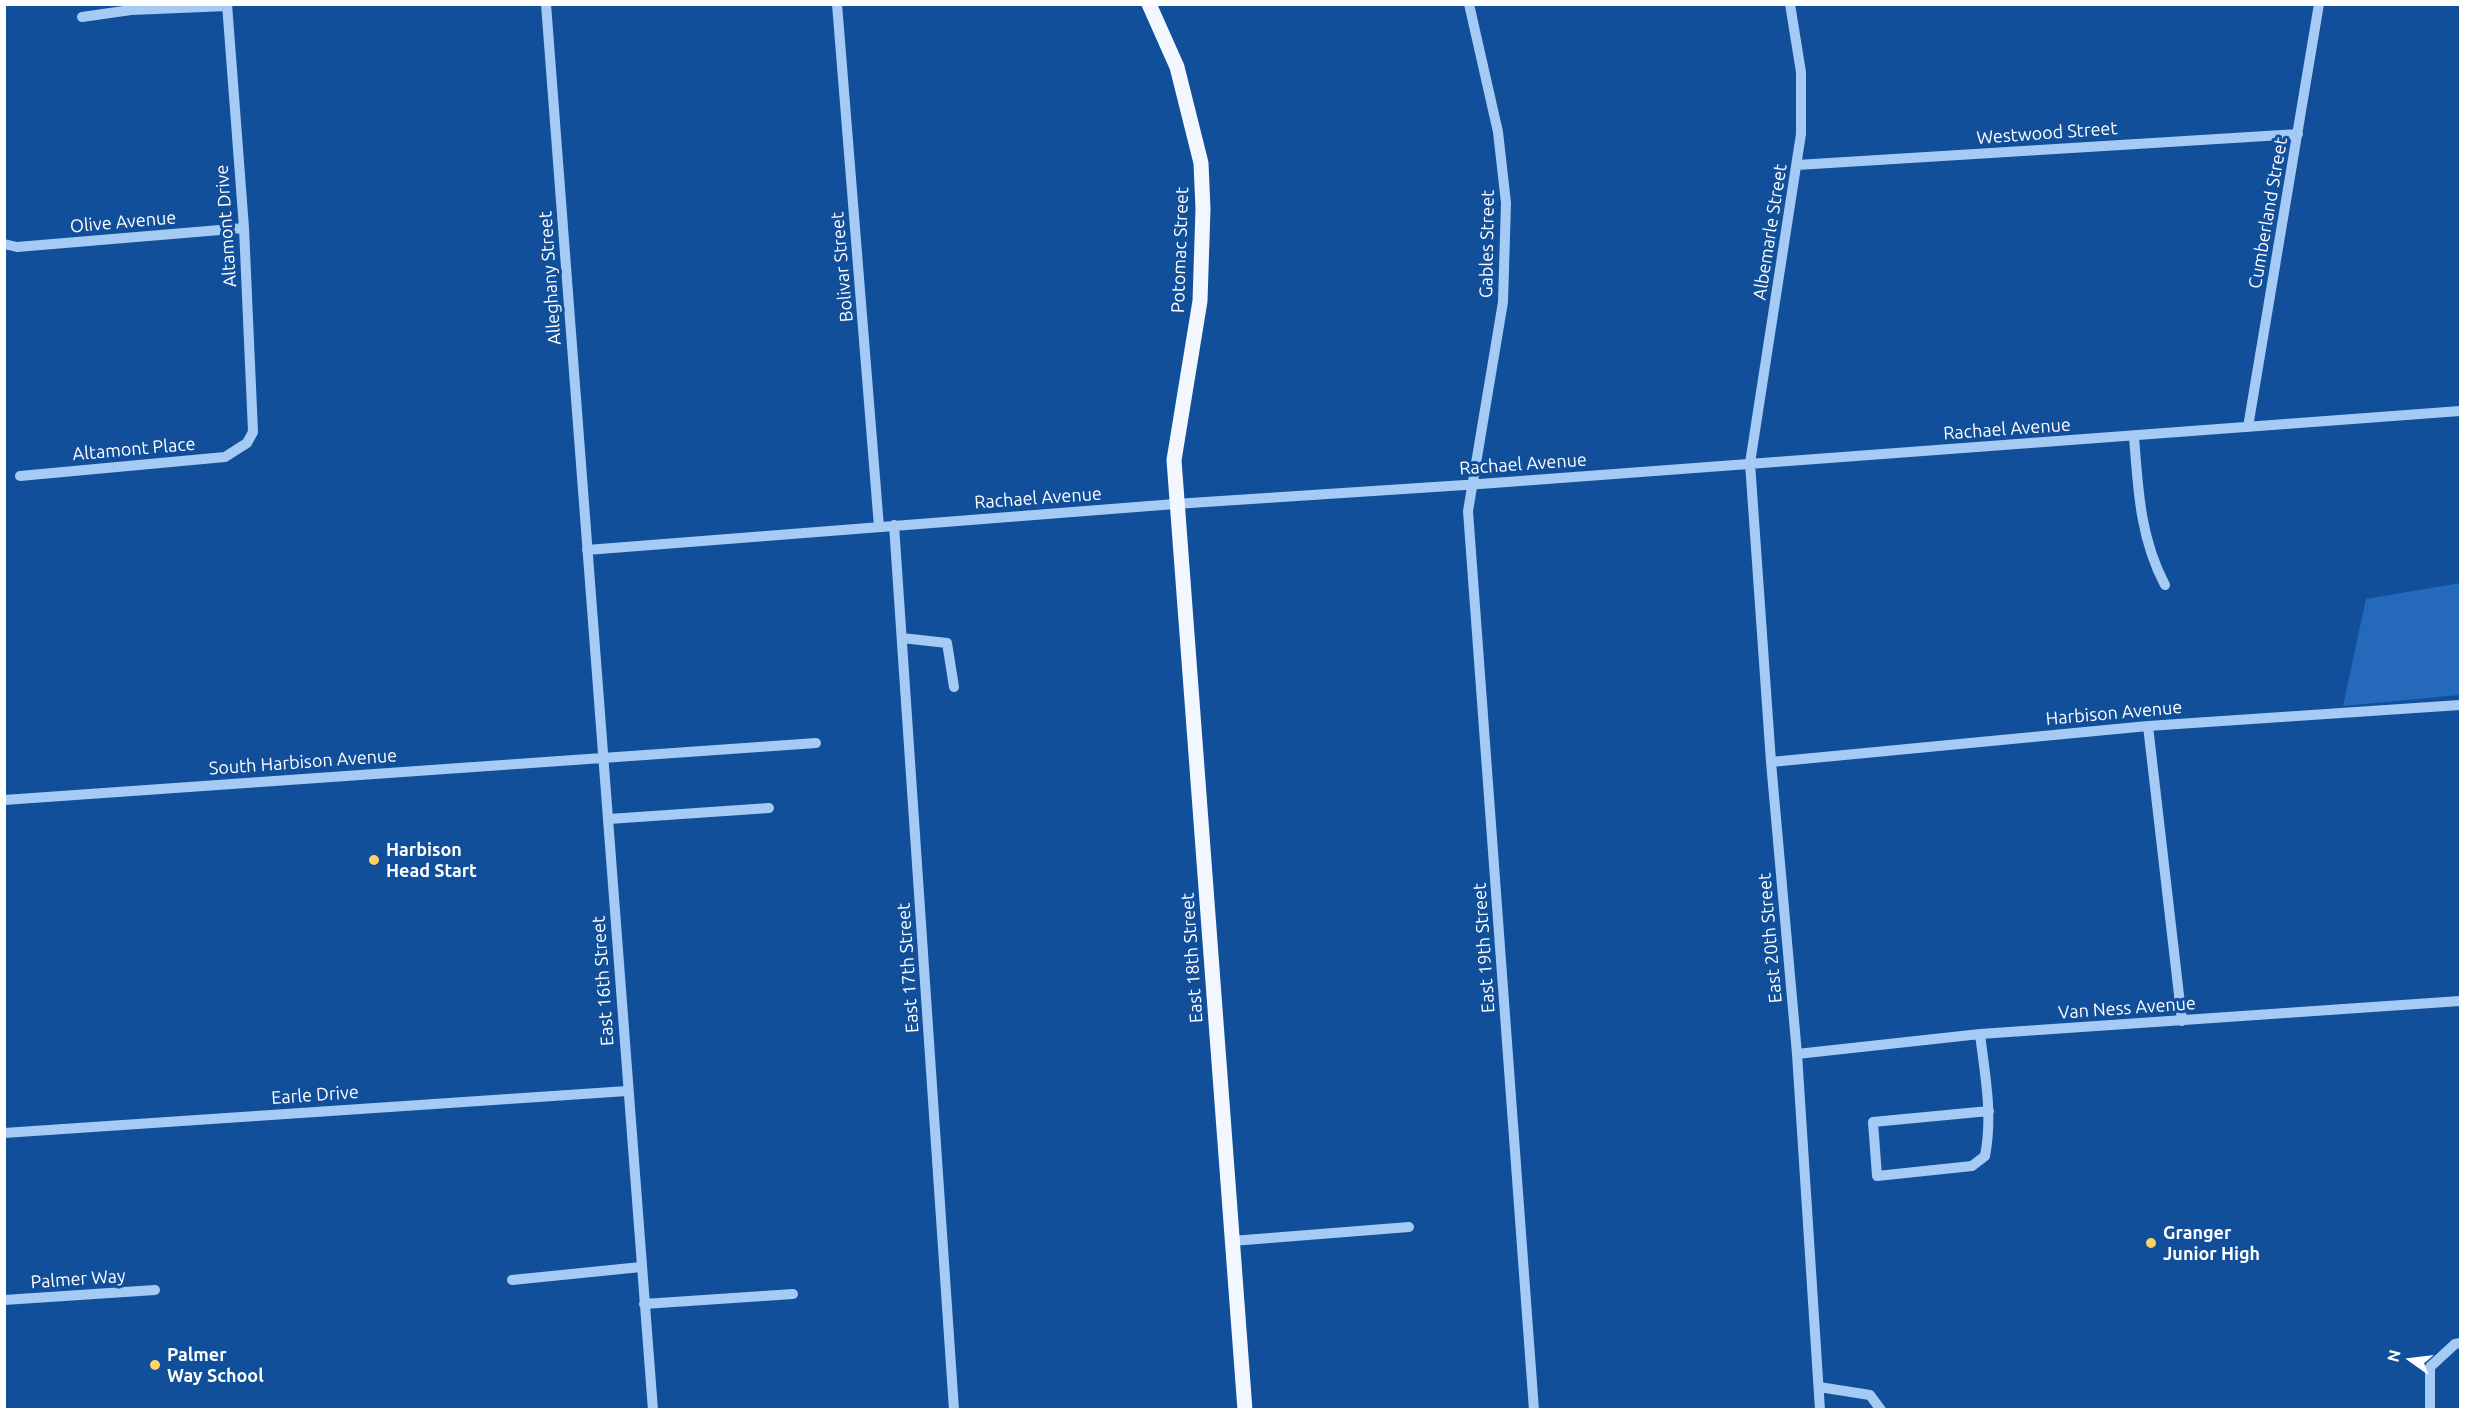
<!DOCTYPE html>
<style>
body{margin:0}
#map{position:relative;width:2465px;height:1414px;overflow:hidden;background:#114f9b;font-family:Ubuntu,sans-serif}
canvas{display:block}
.frame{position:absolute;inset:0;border:6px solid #fff;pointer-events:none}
.north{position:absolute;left:2381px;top:1330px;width:60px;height:60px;-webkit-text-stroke:4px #114f9b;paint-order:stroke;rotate:284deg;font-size:16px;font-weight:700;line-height:24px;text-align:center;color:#fff}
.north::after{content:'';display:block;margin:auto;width:21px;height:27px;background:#fff;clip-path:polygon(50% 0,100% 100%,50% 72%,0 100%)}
</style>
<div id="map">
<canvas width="2465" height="1414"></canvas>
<div class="frame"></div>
<div class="north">N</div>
</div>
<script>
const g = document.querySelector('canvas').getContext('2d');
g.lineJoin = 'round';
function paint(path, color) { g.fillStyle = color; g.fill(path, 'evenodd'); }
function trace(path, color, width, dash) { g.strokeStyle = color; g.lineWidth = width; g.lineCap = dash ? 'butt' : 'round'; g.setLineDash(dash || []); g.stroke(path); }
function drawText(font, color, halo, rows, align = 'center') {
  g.font = font + ' Ubuntu,sans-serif'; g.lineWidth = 6; g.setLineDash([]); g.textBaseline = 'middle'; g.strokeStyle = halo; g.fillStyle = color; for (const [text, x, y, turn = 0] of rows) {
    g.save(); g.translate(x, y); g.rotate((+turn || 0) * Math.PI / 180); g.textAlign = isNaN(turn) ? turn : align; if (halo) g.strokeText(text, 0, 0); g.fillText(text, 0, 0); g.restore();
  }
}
paint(new Path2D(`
 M 2460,583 L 2460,695 L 2343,706 L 2366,599 Z`), '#2469ba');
trace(new Path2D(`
 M 546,4 L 653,1410
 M 837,4 L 879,527
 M 1469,4 L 1498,132 L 1506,203 L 1503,302 L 1468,511 L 1534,1410
 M 1790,4 L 1801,72 L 1801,134 L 1750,463 L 1771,762 L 1797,1054 L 1820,1410
 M 82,17 L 131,10 L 227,6
 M 1797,165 L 2298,134
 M 4,244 L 17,247 L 244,228
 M 2248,427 L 2319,4
 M 2134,436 C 2138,489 2140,538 2165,585
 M 20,476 L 225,457 L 247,443 L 253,432 L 244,228 L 227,4
 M 894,525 L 954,1410
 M 587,550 L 1175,504 L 1480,484 L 2460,411
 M 902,638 L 947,643 L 954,687
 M 2148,726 L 2182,1021
 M 1771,762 L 2148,726 L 2460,705
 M 4,800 L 816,743
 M 609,819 L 769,808
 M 1980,1034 C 1985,1076 1993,1114 1985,1156 L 1972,1166 L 1877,1176 L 1873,1122 L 1989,1111
 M 1797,1054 L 1980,1034 L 2460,1001
 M 4,1133 L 627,1091
 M 1232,1241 L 1409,1227
 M 512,1280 L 641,1267
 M 4,1300 L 155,1290
 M 644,1304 L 793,1294
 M 1819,1387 L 1870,1395 L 1881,1410
 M 2430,1410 L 2430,1367 L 2455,1344 L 2460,1343`), '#a5caf4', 10);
trace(new Path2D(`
 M 1149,4 L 1177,67 L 1201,163 L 1203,209 L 1200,301 L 1174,460 L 1245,1410`), '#f2f7ff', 15);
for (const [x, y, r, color] of [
 [374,860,6,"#ffd268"],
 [2151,1243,6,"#ffd268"],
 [155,1365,6,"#ffd268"]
]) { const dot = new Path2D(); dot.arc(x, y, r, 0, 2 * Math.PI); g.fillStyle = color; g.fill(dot); trace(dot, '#114f9b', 2); }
drawText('18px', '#fff', '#114f9b', [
 ["Westwood Street",2047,133,-4],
 ["Cumberland Street",2268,213,-80],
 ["Olive Avenue",123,222,-5],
 ["Altamont Drive",226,226,-94],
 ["Albemarle Street",1770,232,-81],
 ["Gables Street",1487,244,-89],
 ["Potomac Street",1180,250,-88],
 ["Bolivar Street",842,267,-95],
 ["Alleghany Street",550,278,-94],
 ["Rachael Avenue",2007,429,-4],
 ["Altamont Place",134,449,-5],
 ["Rachael Avenue",1523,464,-4],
 ["Rachael Avenue",1038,498,-4],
 ["Harbison Avenue",2114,713,-5],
 ["South Harbison Avenue",303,762,-4],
 ["East 20th Street",1770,938,-95],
 ["East 19th Street",1484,948,-94],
 ["East 18th Street",1192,958,-94],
 ["East 17th Street",908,968,-94],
 ["East 16th Street",603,981,-94],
 ["Van Ness Avenue",2127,1008,-4],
 ["Earle Drive",315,1095,-4],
 ["Palmer Way",78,1279,-4]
]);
drawText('bold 18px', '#fff', '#114f9b', [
 ["Harbison",386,850],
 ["Head Start",386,871],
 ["Granger",2163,1233],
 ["Junior High",2163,1254],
 ["Palmer",167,1355],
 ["Way School",167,1376]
], 'left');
</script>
